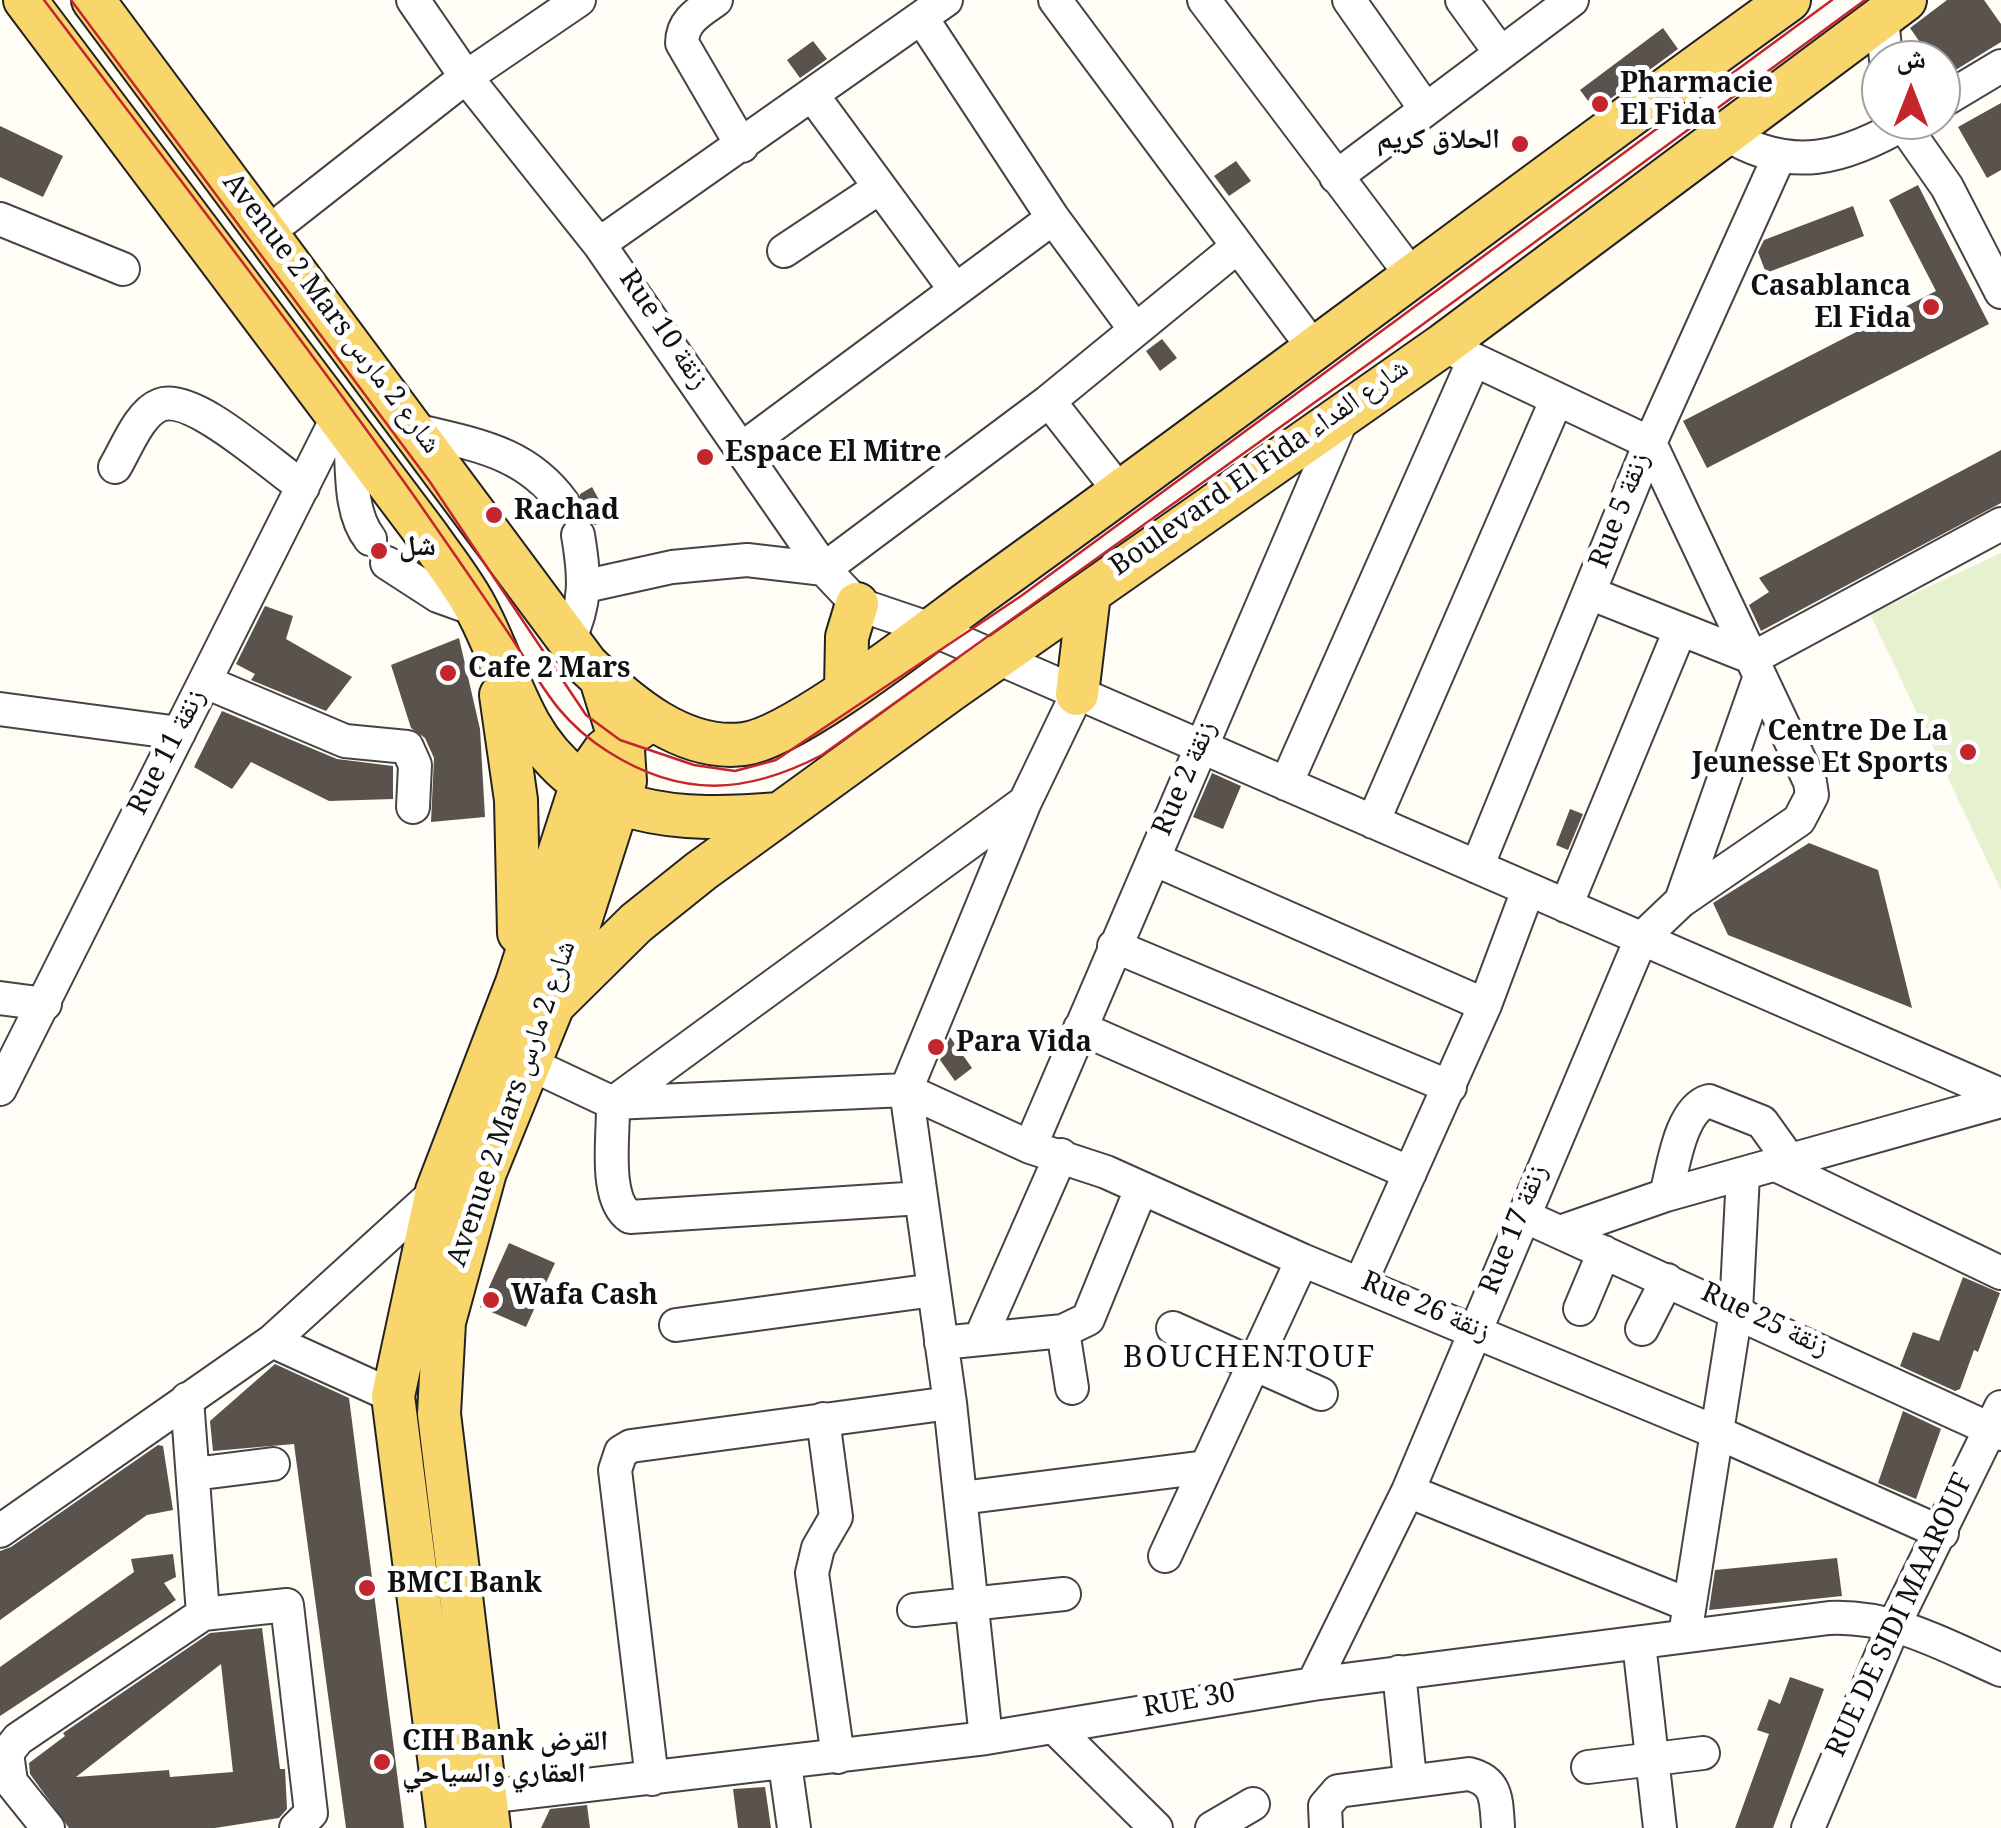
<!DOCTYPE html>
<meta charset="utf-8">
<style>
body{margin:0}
#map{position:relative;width:2001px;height:1828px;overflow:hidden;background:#fffdf5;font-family:Georgia,"Noto Naskh Arabic",serif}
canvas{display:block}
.north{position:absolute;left:1861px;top:40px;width:100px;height:100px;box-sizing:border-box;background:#fff;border:2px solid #a0a0a0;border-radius:50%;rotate:0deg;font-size:28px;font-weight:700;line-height:40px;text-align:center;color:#111}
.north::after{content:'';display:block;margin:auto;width:35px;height:45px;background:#c4262e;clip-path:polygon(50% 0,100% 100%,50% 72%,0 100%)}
</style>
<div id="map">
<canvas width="2001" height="1828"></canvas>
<div class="north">ش</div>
</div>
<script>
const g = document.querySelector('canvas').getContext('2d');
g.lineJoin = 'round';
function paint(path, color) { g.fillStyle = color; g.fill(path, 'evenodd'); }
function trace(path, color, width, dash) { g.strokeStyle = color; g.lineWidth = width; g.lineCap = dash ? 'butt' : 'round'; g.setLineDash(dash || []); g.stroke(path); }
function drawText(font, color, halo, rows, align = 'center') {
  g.font = font + ' Georgia,"Noto Naskh Arabic",serif'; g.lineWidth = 10; g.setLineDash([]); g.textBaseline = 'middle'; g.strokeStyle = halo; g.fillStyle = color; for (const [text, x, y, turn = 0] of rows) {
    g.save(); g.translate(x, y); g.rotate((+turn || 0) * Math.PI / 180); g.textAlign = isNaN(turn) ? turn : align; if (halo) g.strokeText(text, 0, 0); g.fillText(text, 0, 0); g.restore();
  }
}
paint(new Path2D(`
 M 2001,553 L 2001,890 L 1870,614 Z`), '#e6f2cf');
paint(new Path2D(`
 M 1947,0 L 1984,0 L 2001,24 L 2001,42 L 1941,79 L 1941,60 L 1906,60 L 1924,48 L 1910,28 Z
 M 1663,28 L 1678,49 L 1595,110 L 1580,90 Z
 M 813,41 L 827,59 L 800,78 L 787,60 Z
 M 2001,103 L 2001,170 L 1987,178 L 1958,127 Z
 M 0,126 L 63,156 L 43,197 L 0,177 Z
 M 1236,161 L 1251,181 L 1229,196 L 1214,176 Z
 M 1918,185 L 1989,324 L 1707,468 L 1683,421 L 1936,291 L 1889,200 Z
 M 1853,206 L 1864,236 L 1766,273 L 1758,252 L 1764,240 Z
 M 1162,339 L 1177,358 L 1160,371 L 1146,351 Z
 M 2001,450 L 2001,503 L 1761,631 L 1749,605 L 1769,592 L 1759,578 Z
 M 592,487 L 609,518 L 595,525 L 578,515 L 580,494 Z
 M 265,606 L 293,616 L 286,639 L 352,677 L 326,711 L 251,680 L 255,674 L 236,664 Z
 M 459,638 L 480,729 L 485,817 L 431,822 L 434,758 L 425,738 L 411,728 L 391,665 Z
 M 222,711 L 337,759 L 393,766 L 393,799 L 329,801 L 251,762 L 232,789 L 194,767 Z
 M 1212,773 L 1241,786 L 1223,829 L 1193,817 Z
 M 1570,809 L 1583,814 L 1568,850 L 1556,845 Z
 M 1809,843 L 1878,870 L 1912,1008 L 1728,935 L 1713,903 Z
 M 950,1037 L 972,1068 L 955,1081 L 940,1060 Z
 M 509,1243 L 555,1263 L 526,1327 L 480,1307 Z
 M 1963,1277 L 2000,1293 L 1978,1352 L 1974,1350 L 1960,1389 L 1955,1391 L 1900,1366 L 1913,1332 L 1939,1341 Z
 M 275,1364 L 349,1398 L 404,1828 L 346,1828 L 294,1444 L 213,1451 L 210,1421 Z
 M 1903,1411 L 1941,1429 L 1916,1499 L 1878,1483 Z
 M 158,1445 L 163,1446 L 173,1510 L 147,1515 L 0,1620 L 0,1551 L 11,1547 Z
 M 173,1554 L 176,1577 L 164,1583 L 176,1600 L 0,1716 L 0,1667 L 134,1572 L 131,1559 Z
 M 1837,1558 L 1842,1596 L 1709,1610 L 1715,1570 Z
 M 262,1628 L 280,1769 L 285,1769 L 287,1809 L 279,1818 L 215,1828 L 69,1828 L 30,1774 L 29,1763 L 65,1736 L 63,1733 L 210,1633 ZM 221,1664 L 233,1772 L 170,1777 L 169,1770 L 76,1777 Z
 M 1790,1677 L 1824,1689 L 1773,1828 L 1735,1828 L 1769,1734 L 1757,1730 L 1769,1699 L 1780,1704 Z
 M 765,1787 L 771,1828 L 738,1828 L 733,1789 Z
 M 587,1805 L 590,1828 L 541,1828 L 550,1809 Z`), '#5a524d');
const minor = new Path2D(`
 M 413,0 L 466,77 L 599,244 L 824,569 L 857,604 L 931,629 L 2001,1095
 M 716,0 C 699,12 682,21 682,43 L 742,146
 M 1055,0 L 1315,350
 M 1204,0 L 1413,277
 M 1349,0 L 1424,107
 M 1462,0 L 1499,51
 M 1882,16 L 1886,60
 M 923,20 L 1053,218 L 1134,328
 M 813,96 L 954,288
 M 1941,102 L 2001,66
 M 1900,120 L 1947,187 L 2001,292
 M 1723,132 C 1790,175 1845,159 1910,120
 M 1336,177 L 1572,0
 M 0,219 L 123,269
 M 285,219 L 466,77 L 579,0
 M 599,244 L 946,0
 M 784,251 L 879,188
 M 1049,401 L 1121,493
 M 415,430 C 475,445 525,451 563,503
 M 350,432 C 353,466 348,511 370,539
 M 740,450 L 1053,218
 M 115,467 C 126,449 139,413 160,405 C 193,392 273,467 303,487
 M 387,563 L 438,596 L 477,610
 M 586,586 L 672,567 L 747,560 L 824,569 L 1049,401 L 1237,247
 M 1592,594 L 1753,658 L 2001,524
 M 568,642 C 587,603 585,576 578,535
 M 208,683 L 345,741 L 407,747 L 415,765 L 413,807
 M 0,709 L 179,733
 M 1286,784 L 1473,362
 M 1373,822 L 1556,401
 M 1156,860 L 1485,1005
 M 1477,867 L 1650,443 L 1778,159
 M 1681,901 L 1760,676
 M 1566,906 L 1680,630
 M 1114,946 L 1450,1087
 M 0,998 L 45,1004
 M 1080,1028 L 1410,1173
 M 528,1063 L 613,1103 L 906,1090 L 1030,1147 L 1106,1172 L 1302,1260 L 1716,1432 L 1942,1533
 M 0,1089 L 338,416
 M 906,1090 L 950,1403 L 986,1738
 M 906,1090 L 1025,802 L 1077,694
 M 1030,1147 L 1345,412
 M 1776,1165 L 2001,1273
 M 1666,1195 C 1673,1169 1680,1109 1709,1101 L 1762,1122 L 1790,1161
 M 921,1198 L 630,1217 C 603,1199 614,1134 613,1103 L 1025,802
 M 1524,1216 L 2001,1434
 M 1560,1232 L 1666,1195 L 2001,1101
 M 1360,1284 L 1485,1005 L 1528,890
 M 1580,1309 L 1604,1252
 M 676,1325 L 934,1290
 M 1173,1328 L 1321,1394
 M 1642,1329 L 1667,1280
 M 1063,1331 L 1072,1388
 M 980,1339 L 1061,1155
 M 272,1341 L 393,1396
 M 941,1343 L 1063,1331 L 1088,1319 L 1141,1189
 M 187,1399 L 203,1614
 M 823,1419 L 836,1517 L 818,1548 L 812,1573 L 838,1757
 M 194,1474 L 273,1464
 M 1408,1491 L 1689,1605
 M 961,1498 L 1206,1467
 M 0,1531 L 272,1341 L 437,1191
 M 1165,1556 L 1302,1260
 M 914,1610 L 1064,1594
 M 1685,1635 L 1736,1311 L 1743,1175
 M 1639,1643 L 1660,1828
 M 1399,1672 L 1410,1779
 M 1313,1684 L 1408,1491 L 1641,939 L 1681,901 L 1799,820 L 1812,795 L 1810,782 L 1650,443 L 1443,345
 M 1055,1728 L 1156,1828
 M 785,1764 L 794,1828
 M 1588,1767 L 1703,1753
 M 652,1779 L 615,1470 L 621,1452 L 631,1446 L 950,1403
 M 485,1797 L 986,1738 L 1313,1684 L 1829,1618 C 1893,1615 1944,1645 2001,1670
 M 48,1828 L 11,1782 L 7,1753 L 18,1739 L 203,1614 L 287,1605 L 311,1813 L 296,1828
 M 1212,1828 L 1253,1804
 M 1326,1828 L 1325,1806 L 1338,1791 L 1469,1774 C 1498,1781 1496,1801 1498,1826
 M 1808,1828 L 1895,1623 L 2001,1407`);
const major = new Path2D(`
 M 25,0 L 427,535 C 444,560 465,585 478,612 C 497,648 509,688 529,724 C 584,821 681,822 779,814
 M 93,0 L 587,665 C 628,704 683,752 744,744 C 795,738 936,625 985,590 C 1255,396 1519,194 1789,0
 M 846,689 L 847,637 L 857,604
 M 1077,694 L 1089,594
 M 501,695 L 516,800 L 519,933
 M 553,1005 L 636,923 L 701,871 L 952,689 L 1443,345 L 1905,0
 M 448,1828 L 393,1396 L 437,1191 L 517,983 L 582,783 L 605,750 L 639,728
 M 489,1828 L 439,1414 L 444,1322 L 485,1172 L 553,1005 L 625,781 L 623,750 L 601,679`);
trace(minor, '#444', 36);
trace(major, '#222', 46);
trace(minor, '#fff', 32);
trace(major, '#f9d66b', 42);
trace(new Path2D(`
 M 44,0 C 168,164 293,326 412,493 C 444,539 476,585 507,631 C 540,680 554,717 607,751 C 682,799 747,794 822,755 L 1381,355 L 1865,0
 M 71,0 L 430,482 L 586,715 L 620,740 L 694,765 L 735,771 L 776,760 L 1021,596 L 1832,0`), '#c4262e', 2.5);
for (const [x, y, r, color] of [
 [1600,104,10,"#c4262e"],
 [1520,144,10,"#c4262e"],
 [1931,307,10,"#c4262e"],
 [705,457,10,"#c4262e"],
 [494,515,10,"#c4262e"],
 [379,551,10,"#c4262e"],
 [448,673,10,"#c4262e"],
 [1968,752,10,"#c4262e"],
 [936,1047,10,"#c4262e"],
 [491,1300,10,"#c4262e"],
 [367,1588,10,"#c4262e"],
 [382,1762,10,"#c4262e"]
]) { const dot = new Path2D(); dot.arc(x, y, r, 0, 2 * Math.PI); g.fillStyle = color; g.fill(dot); trace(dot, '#fff', 4); }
drawText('bold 28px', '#111', '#fff', [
 ["Pharmacie",1620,88],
 ["El Fida",1620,120],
 ["الحلاق كريم",1500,144,"right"],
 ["Casablanca",1911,291,"right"],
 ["El Fida",1911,323,"right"],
 ["Espace El Mitre",725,457],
 ["Rachad",514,515],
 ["شل",399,551],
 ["Cafe 2 Mars",468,673],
 ["Centre De La",1948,736,"right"],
 ["Jeunesse Et Sports",1948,768,"right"],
 ["Para Vida",956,1047],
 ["Wafa Cash",511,1300],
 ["BMCI Bank",387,1588],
 ["CIH Bank القرض",402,1746],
 ["العقاري والسياحي",402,1778]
], 'left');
drawText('28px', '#111', '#fff', [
 ["Avenue 2 Mars شارع 2 مارس",328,316,53],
 ["Rue 10 زنقة",660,332,56],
 ["Boulevard El Fida شارع الفداء",1262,471,-35],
 ["Rue 5 زنقة",1624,512,-69],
 ["Rue 11 زنقة",171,754,-63],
 ["Rue 2 زنقة",1189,780,-67],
 ["Avenue 2 Mars شارع 2 مارس",516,1105,-71],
 ["Rue 17 زنقة",1518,1231,-68],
 ["Rue 26 زنقة",1424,1311,23],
 ["Rue 25 زنقة",1763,1324,25],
 ["RUE DE SIDI MAAROUF",1904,1617,-65],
 ["RUE 30",1190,1705,-10]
]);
g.letterSpacing = '2.5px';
drawText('30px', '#111', '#fff', [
 ["BOUCHENTOUF",1250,1363]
]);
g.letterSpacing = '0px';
</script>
